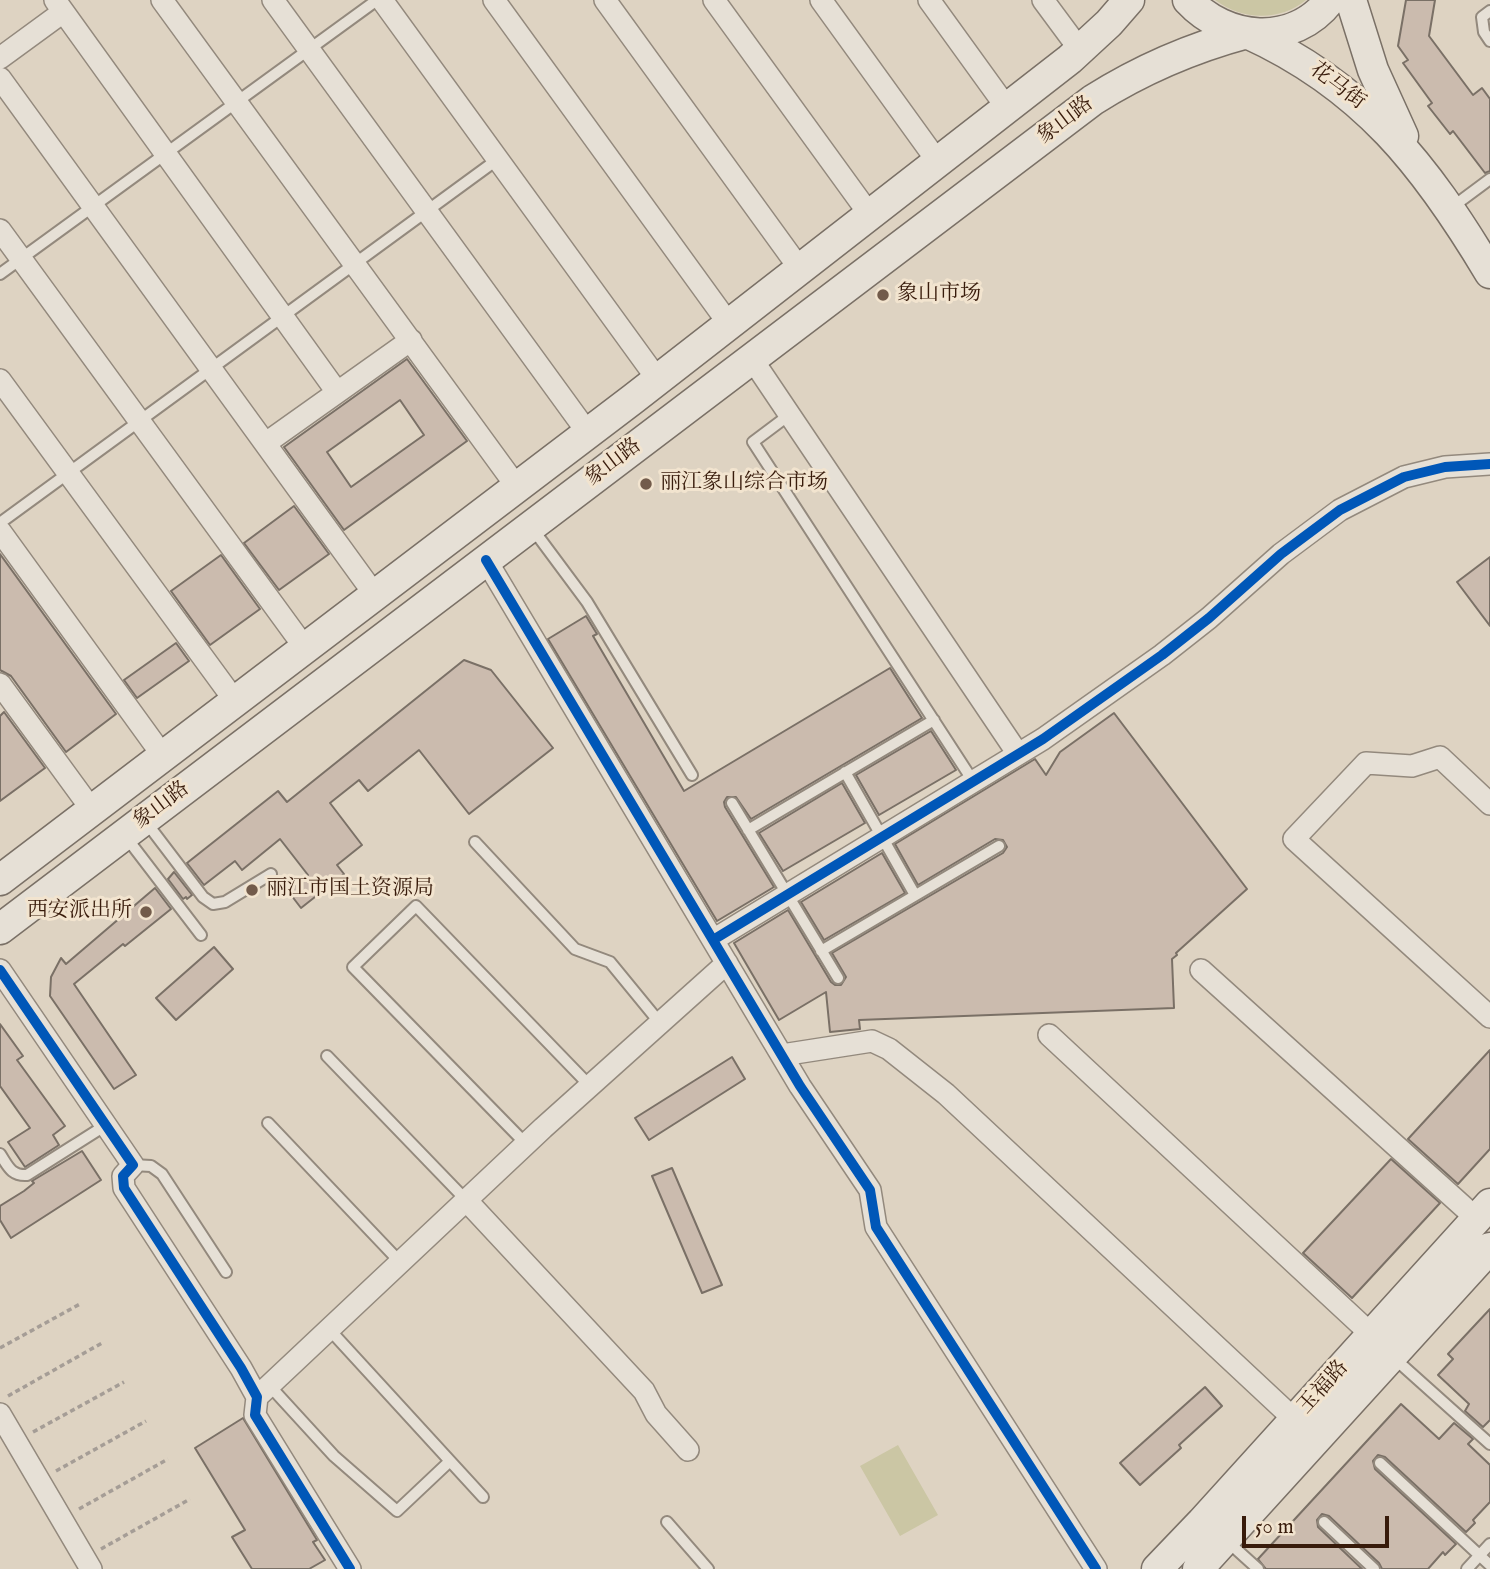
<!DOCTYPE html>
<meta charset="utf-8">
<style>
body{margin:0}
#map{position:relative;width:1490px;height:1569px;overflow:hidden;background:#ded3c2;font-family:"IM FELL English",serif}
canvas{display:block}
.scale{position:absolute;left:1242px;top:1516px;width:147px;height:32px;box-sizing:border-box;border:4px solid #381b0b;border-top:0;padding-left:9px;font-size:21px;line-height:24px;white-space:nowrap;color:#381b0b;-webkit-text-stroke:5px #f2e4cf;paint-order:stroke}
</style>
<div id="map">
<canvas width="1490" height="1569"></canvas>
<div class="scale">50 m</div>
</div>
<script>
const g = document.querySelector('canvas').getContext('2d');
g.lineJoin = 'round';
function paint(path, color) { g.fillStyle = color; g.fill(path, 'evenodd'); }
function trace(path, color, width, dash) { g.strokeStyle = color; g.lineWidth = width; g.lineCap = dash ? 'butt' : 'round'; g.setLineDash(dash || []); g.stroke(path); }
function drawText(font, color, halo, rows, align = 'center') {
  g.font = font + ' "IM FELL English","Noto Serif SC",serif'; g.lineWidth = 6; g.setLineDash([]); g.textBaseline = 'middle'; g.strokeStyle = halo; g.fillStyle = color; for (const [text, x, y, turn = 0] of rows) {
    g.save(); g.translate(x, y); g.rotate((+turn || 0) * Math.PI / 180); g.textAlign = isNaN(turn) ? turn : align; if (halo) g.strokeText(text, 0, 0); g.fillText(text, 0, 0); g.restore();
  }
}
paint(new Path2D(`
 M 1215,0 L 1306,0 C 1279,22 1242,20 1215,0 Z
 M 898,1445 L 938,1515 L 900,1536 L 860,1466 Z`), '#cbc6a4');
const building = new Path2D(`
 M 1406,0 L 1435,0 L 1429,36 L 1473,95 L 1482,88 L 1490,99 L 1490,171 L 1485,173 L 1453,131 L 1450,134 L 1428,106 L 1432,103 L 1403,63 L 1408,60 L 1398,46 Z
 M 407,359 L 467,441 L 344,530 L 284,447 ZM 400,400 L 424,435 L 351,487 L 327,452 Z
 M 294,506 L 329,554 L 279,590 L 244,543 Z
 M 0,554 L 116,714 L 66,752 L 11,676 L 0,670 Z
 M 221,555 L 260,609 L 210,645 L 171,591 Z
 M 1490,557 L 1490,626 L 1457,582 Z
 M 586,616 L 597,634 L 593,636 L 684,791 L 890,668 L 922,718 L 751,819 L 736,797 L 727,797 L 724,802 L 725,807 L 774,887 L 717,921 L 548,639 Z
 M 176,643 L 189,661 L 137,698 L 124,680 Z
 M 464,660 L 491,670 L 553,748 L 469,814 L 419,750 L 368,791 L 359,780 L 330,803 L 362,845 L 337,865 L 344,874 L 301,908 L 288,891 L 308,875 L 280,839 L 242,870 L 235,861 L 204,885 L 187,863 L 278,791 L 287,802 Z
 M 4,712 L 45,768 L 0,801 L 0,716 Z
 M 1114,713 L 1247,889 L 1176,953 L 1177,955 L 1172,959 L 1174,1008 L 859,1020 L 860,1029 L 830,1032 L 826,992 L 779,1020 L 734,943 L 788,910 L 831,982 L 835,985 L 841,985 L 846,977 L 832,953 L 1003,853 L 1007,847 L 1003,840 L 995,839 L 918,885 L 895,844 L 1035,759 L 1046,775 L 1060,752 Z
 M 931,731 L 956,770 L 879,815 L 856,775 Z
 M 842,783 L 865,823 L 783,871 L 759,833 Z
 M 882,853 L 905,893 L 824,940 L 801,902 Z
 M 174,872 L 192,895 L 187,899 L 186,897 L 183,899 L 168,879 Z
 M 155,888 L 171,909 L 125,946 L 123,944 L 74,984 L 136,1075 L 114,1089 L 50,996 L 51,977 L 61,958 L 66,964 Z
 M 214,947 L 233,969 L 176,1020 L 156,998 Z
 M 0,1024 L 23,1056 L 17,1060 L 65,1126 L 53,1135 L 59,1145 L 25,1167 L 8,1142 L 30,1128 L 0,1086 Z
 M 1490,1050 L 1490,1149 L 1458,1184 L 1408,1139 Z
 M 732,1057 L 745,1079 L 649,1140 L 635,1118 Z
 M 82,1151 L 101,1180 L 11,1238 L 0,1220 L 0,1206 L 24,1191 L 34,1183 L 32,1181 Z
 M 1391,1159 L 1440,1203 L 1352,1298 L 1303,1253 Z
 M 672,1168 L 722,1285 L 702,1293 L 652,1176 Z
 M 1490,1309 L 1490,1420 L 1483,1427 L 1465,1411 L 1469,1404 L 1438,1375 L 1453,1359 L 1448,1354 Z
 M 1205,1387 L 1222,1406 L 1179,1445 L 1181,1448 L 1140,1485 L 1120,1463 Z
 M 1401,1404 L 1439,1439 L 1454,1423 L 1473,1439 L 1468,1444 L 1490,1465 L 1490,1502 L 1473,1520 L 1475,1523 L 1466,1532 L 1385,1457 L 1378,1455 L 1373,1461 L 1375,1469 L 1456,1544 L 1445,1555 L 1443,1552 L 1428,1569 L 1382,1569 L 1379,1563 L 1329,1516 L 1322,1514 L 1317,1520 L 1318,1527 L 1362,1569 L 1266,1569 L 1258,1559 Z
 M 243,1418 L 317,1540 L 313,1542 L 325,1560 L 309,1569 L 252,1569 L 232,1537 L 245,1530 L 195,1448 Z`);
paint(building, '#cbbbae');
trace(building, '#7a7066', 2);
const lane = new Path2D(`
 M 1490,11 L 1482,17 L 1484,32 L 1490,41
 M 1451,208 L 1490,179
 M 0,274 L 377,0
 M 789,415 L 753,442 L 973,781
 M 0,523 L 498,159
 M 532,528 L 587,602 L 692,775
 M 845,772 L 915,895
 M 732,803 L 838,978
 M 146,822 L 203,897 L 213,904 L 225,902 L 271,874
 M 748,830 L 934,720
 M 126,837 L 201,935
 M 475,842 L 575,949 L 610,962 L 660,1023
 M 821,951 L 999,846
 M 327,1056 L 466,1200
 M 268,1123 L 400,1262
 M 526,1144 L 353,967 L 416,906 L 590,1086
 M 0,1154 C 8,1166 11,1176 27,1175 L 106,1125
 M 133,1165 L 151,1166 L 162,1174 L 226,1272
 M 329,1329 L 483,1497
 M 1394,1358 L 1490,1444
 M 269,1385 L 334,1456 L 397,1511 L 450,1461
 M 1380,1463 L 1490,1565
 M 667,1522 L 708,1569
 M 1324,1522 L 1374,1569
 M 1226,1540 L 1258,1569
 M 1467,1569 L 1490,1544`);
const street = new Path2D(`
 M 55,0 L 337,392
 M 162,0 L 517,487
 M 273,0 L 588,433
 M 382,0 L 658,380
 M 494,0 L 729,324
 M 605,0 L 800,269
 M 714,0 L 870,215
 M 821,0 L 938,162
 M 929,0 L 1007,108
 M 1043,0 L 1080,50
 M 0,58 L 63,12
 M 0,78 L 375,595
 M 0,230 L 305,648
 M 752,359 L 1018,754
 M 0,380 L 235,701
 M 266,443 L 411,340
 M 0,531 L 163,756
 M 486,560 L 800,1086 L 870,1190 L 876,1227 L 1096,1569
 M 0,684 L 92,810
 M 1490,804 L 1440,757 L 1412,766 L 1366,763 L 1294,839 L 1490,1017
 M 713,940 L 1043,739 L 1162,655 L 1209,618 L 1281,554 L 1340,510 L 1404,477 L 1445,467 L 1490,464
 M 0,970 L 133,1165 L 123,1176 L 124,1188 L 241,1368 L 257,1397 L 255,1415 L 350,1569
 M 1201,970 L 1477,1219
 M 1049,1035 L 1372,1335
 M 782,1055 L 872,1041 L 889,1049 L 946,1094 L 1295,1420
 M 466,1200 L 644,1391 L 656,1414 L 688,1450
 M 257,1397 L 543,1128 L 727,963
 M 0,1414 L 91,1569`);
const secondary = new Path2D(`
 M 1188,0 C 1226,41 1293,48 1330,0
 M 1351,0 L 1373,70 L 1403,136
 M 1247,33 C 1364,86 1426,166 1490,273
 M 0,880 L 633,399 L 1070,59 L 1109,23 L 1129,0
 M 0,929 L 1093,100 C 1142,69 1191,48 1247,33
 M 1157,1569 L 1202,1522 L 1490,1204
 M 1198,1569 L 1490,1248`);
trace(lane, '#93897d', 14);
trace(street, '#93897d', 24);
trace(secondary, '#7a7066', 33);
trace(new Path2D(`
 M 0,1348 L 80,1304
 M 8,1396 L 102,1343
 M 33,1432 L 124,1382
 M 56,1471 L 146,1421
 M 79,1509 L 168,1459
 M 101,1549 L 190,1499`), '#a59d96', 3.5, [5, 3.5]);
trace(lane, '#e6e0d6', 10);
trace(street, '#e6e0d6', 21);
trace(secondary, '#e6e0d6', 30);
trace(new Path2D(`
 M 486,560 L 800,1086 L 870,1190 L 876,1227 L 1096,1569
 M 713,940 L 1043,739 L 1162,655 L 1209,618 L 1281,554 L 1340,510 L 1404,477 L 1445,467 L 1490,464
 M 0,970 L 133,1165 L 123,1176 L 124,1188 L 241,1368 L 257,1397 L 255,1415 L 350,1569`), '#0057b8', 10);
for (const [x, y, r, color] of [
 [883,295,7,"#725b4b"],
 [646,484,7,"#725b4b"],
 [252,890,7,"#725b4b"],
 [146,912,7,"#725b4b"]
]) { const dot = new Path2D(); dot.arc(x, y, r, 0, 2 * Math.PI); g.fillStyle = color; g.fill(dot); trace(dot, '#f2e4cf', 2.5); }
drawText('21px', '#381b0b', '#f2e4cf', [
 ["花马街",1337,87,37],
 ["象山路",1066,121,-37],
 ["象山路",614,463,-37],
 ["象山路",162,806,-37],
 ["玉福路",1324,1388,-48]
]);
drawText('21px', '#381b0b', '#f2e4cf', [
 ["象山市场",897,295],
 ["丽江象山综合市场",660,484],
 ["丽江市国土资源局",266,890],
 ["西安派出所",132,912,"right"]
], 'left');
</script>
